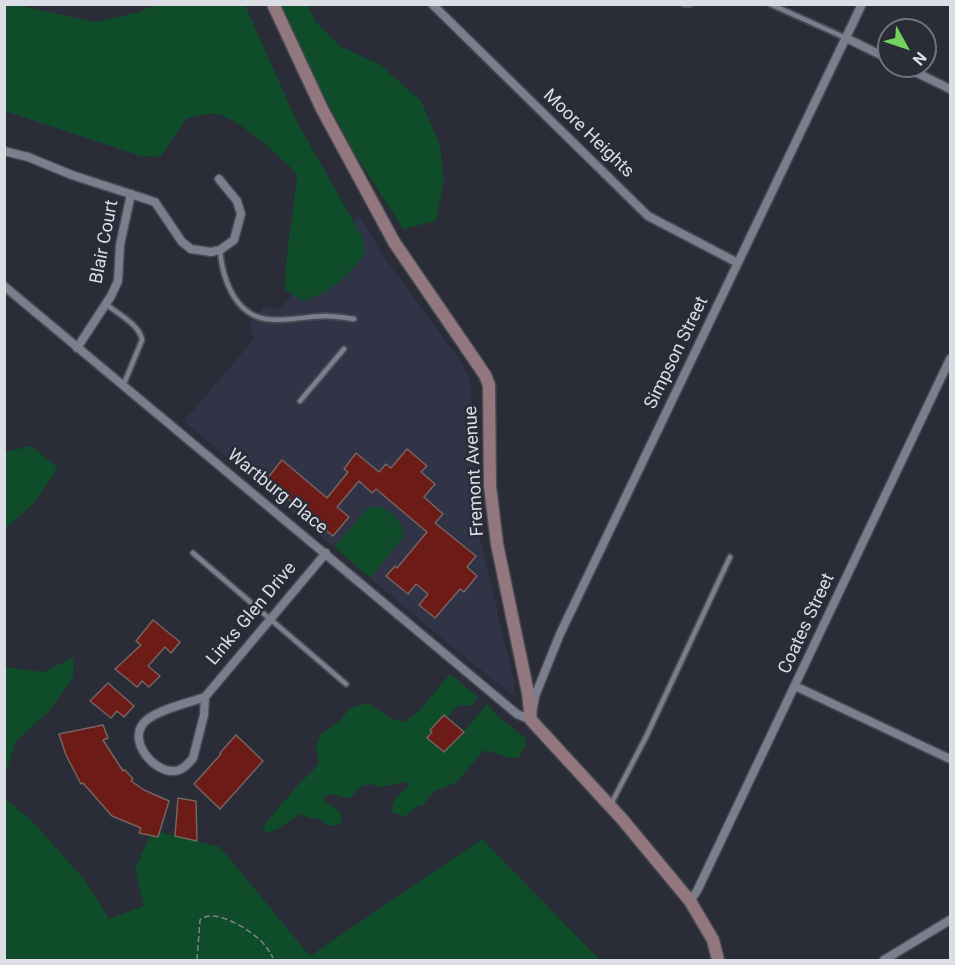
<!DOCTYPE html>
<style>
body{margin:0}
#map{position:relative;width:955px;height:965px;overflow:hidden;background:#2a2c38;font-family:Roboto,sans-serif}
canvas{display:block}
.frame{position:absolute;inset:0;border:6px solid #dcdee6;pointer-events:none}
.north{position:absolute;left:877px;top:18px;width:60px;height:60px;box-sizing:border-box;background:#2a2c38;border:2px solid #71737e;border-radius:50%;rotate:130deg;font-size:16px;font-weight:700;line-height:24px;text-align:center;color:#dcdee6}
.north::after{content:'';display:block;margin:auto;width:21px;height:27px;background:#71d35e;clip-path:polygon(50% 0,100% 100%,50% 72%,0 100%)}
</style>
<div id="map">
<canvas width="955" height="965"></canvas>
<div class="frame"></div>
<div class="north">N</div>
</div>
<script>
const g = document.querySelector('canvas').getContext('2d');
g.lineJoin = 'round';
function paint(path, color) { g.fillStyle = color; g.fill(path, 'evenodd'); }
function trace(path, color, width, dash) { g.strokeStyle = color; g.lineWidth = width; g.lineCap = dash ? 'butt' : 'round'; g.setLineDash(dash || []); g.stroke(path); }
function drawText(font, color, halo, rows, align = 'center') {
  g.font = font + ' Roboto,sans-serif'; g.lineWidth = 5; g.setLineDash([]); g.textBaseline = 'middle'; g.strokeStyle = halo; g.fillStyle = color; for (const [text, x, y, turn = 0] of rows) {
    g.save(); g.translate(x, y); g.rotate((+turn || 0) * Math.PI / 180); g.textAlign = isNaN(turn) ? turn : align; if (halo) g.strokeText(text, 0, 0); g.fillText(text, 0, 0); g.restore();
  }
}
paint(new Path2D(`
 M 359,216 L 387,261 L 461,362 L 470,378 L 480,538 L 513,677 L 515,697 L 451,646 L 184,421 L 254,339 L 249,325 L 264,307 L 280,309 Z`), '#313446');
paint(new Path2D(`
 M 4,5 L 23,5 L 27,7 L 95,22 L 140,12 L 154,5 L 245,5 L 297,122 L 363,238 L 365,253 C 346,278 334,290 304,301 L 285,290 C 285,251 294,213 297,174 C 282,158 235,115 215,114 C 206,113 196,116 187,118 L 160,157 L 141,156 L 5,111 Z
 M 279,5 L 308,5 L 315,21 L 340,46 L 382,66 L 421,101 L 440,145 L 444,182 L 436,221 L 403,229 L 352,149 L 285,21 Z
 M 31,446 L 58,468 L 35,502 L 5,529 L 5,452 Z
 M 369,507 C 388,505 401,518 404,536 L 370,578 L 334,547 Z
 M 74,657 L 73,678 L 50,710 L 16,741 L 5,775 L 5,667 L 44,672 Z
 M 450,674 L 478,697 L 471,706 L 459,705 L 447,718 L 443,715 L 430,730 L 432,732 L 428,738 L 444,752 L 453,741 L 455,742 L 487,704 L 494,710 L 493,712 L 525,738 L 526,746 L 518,758 C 503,759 497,751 483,751 L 456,783 L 434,791 L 423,805 L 417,806 L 404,817 L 392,812 C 392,801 398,793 408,788 L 408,784 L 404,782 L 380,787 L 369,784 L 361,786 L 350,798 C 339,798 335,791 324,797 L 325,801 C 332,807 343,810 342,821 L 336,826 L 327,825 L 318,818 L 313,819 L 300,814 L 279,828 L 268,833 L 262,828 L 296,787 L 319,764 L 316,746 L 320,735 L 341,720 L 347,711 L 355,706 L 368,703 L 392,719 L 405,722 L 418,712 Z
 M 4,798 L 31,820 L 85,880 L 109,919 L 144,906 L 135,870 L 152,830 L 220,847 L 310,956 L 482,839 L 600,960 L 5,960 Z`), '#0e4c2a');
const building = new Path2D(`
 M 407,449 L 427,466 L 421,472 L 435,484 L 424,497 L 443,514 L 435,523 L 476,556 L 467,567 L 477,576 L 464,592 L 460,589 L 435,618 L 419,605 L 428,594 L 416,584 L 408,594 L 386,576 L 395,566 L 397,568 L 427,532 L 376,489 L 372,493 L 359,481 L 337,507 L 349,517 L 333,536 L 266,480 L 282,460 L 327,498 L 348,472 L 344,469 L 356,453 L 379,472 L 386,464 L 391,468 Z
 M 153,620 L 180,642 L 171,653 L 165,647 L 148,666 L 160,676 L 149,687 L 142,681 L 137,687 L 115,669 L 141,645 L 136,641 Z
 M 108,683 L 134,706 L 124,717 L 117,711 L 111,718 L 90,701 Z
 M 444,715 L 464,732 L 444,752 L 427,738 L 432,732 L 430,730 Z
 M 103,725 L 108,738 L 103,740 L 123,771 L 125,770 L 133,779 L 131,781 L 144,790 L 169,801 L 158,837 L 139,833 L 141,828 L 112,816 L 83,783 L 81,784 L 66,755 L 59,734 Z
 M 236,735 L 263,761 L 220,809 L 194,784 L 221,754 L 220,753 Z
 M 178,798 L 196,801 L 197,841 L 175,836 Z`);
paint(building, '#6d1b17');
trace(building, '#756462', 1.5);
const service = new Path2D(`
 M 684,4 L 690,4
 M 770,4 L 846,38
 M 220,250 C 222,277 234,314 266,319 C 286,322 307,316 326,316 C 336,316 345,318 354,319
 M 106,304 C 118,314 140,325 142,340 L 123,386
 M 300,401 L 344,349
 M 193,553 L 346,684
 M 611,804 L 646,737 L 730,557`);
const minor = new Path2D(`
 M 432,4 L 648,216 L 738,263
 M 846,38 L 889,59
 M 903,66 L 950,89
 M 4,151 L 28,157 L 72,175 L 155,202 L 182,242 L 191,249 L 211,252 L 220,250 L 234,240 L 241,214 L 237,201 L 219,179
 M 4,286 L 517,714 L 531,720 L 535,696 L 560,634 L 862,4
 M 77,348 L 111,296 L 118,281 L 120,245 L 131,194
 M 795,686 L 950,759
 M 205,697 C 188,703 161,709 148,719 C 122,738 157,778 179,770 C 185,768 189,763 193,758 L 204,715 L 205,697 L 326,553
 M 690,901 L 697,891 L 950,359
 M 884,960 L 950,920`);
const secondary = new Path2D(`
 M 273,4 L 322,109 L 394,242 L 485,375 L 489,385 L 490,486 L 497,544 L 528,693 L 531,720 L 622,819 L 690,901 L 713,940 L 718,960`);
trace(service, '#474953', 8);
trace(minor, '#474953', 11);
trace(secondary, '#474953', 15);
trace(new Path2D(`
 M 197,960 L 200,920 C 213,906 252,931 262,942 C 267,947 270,952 273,958`), '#81838e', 1.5, [6, 3]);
trace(service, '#7b7e8c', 4.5);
trace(minor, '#7b7e8c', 8);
trace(secondary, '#92787e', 12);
drawText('18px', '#dcdee6', '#2a2c38', [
 ["Moore Heights",588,134,44],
 ["Blair Court",105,242,-79],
 ["Simpson Street",677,353,-64],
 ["Fremont Avenue",475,471,-93],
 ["Wartburg Place",277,492,39],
 ["Links Glen Drive",252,614,-50],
 ["Coates Street",807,624,-65]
]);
</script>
